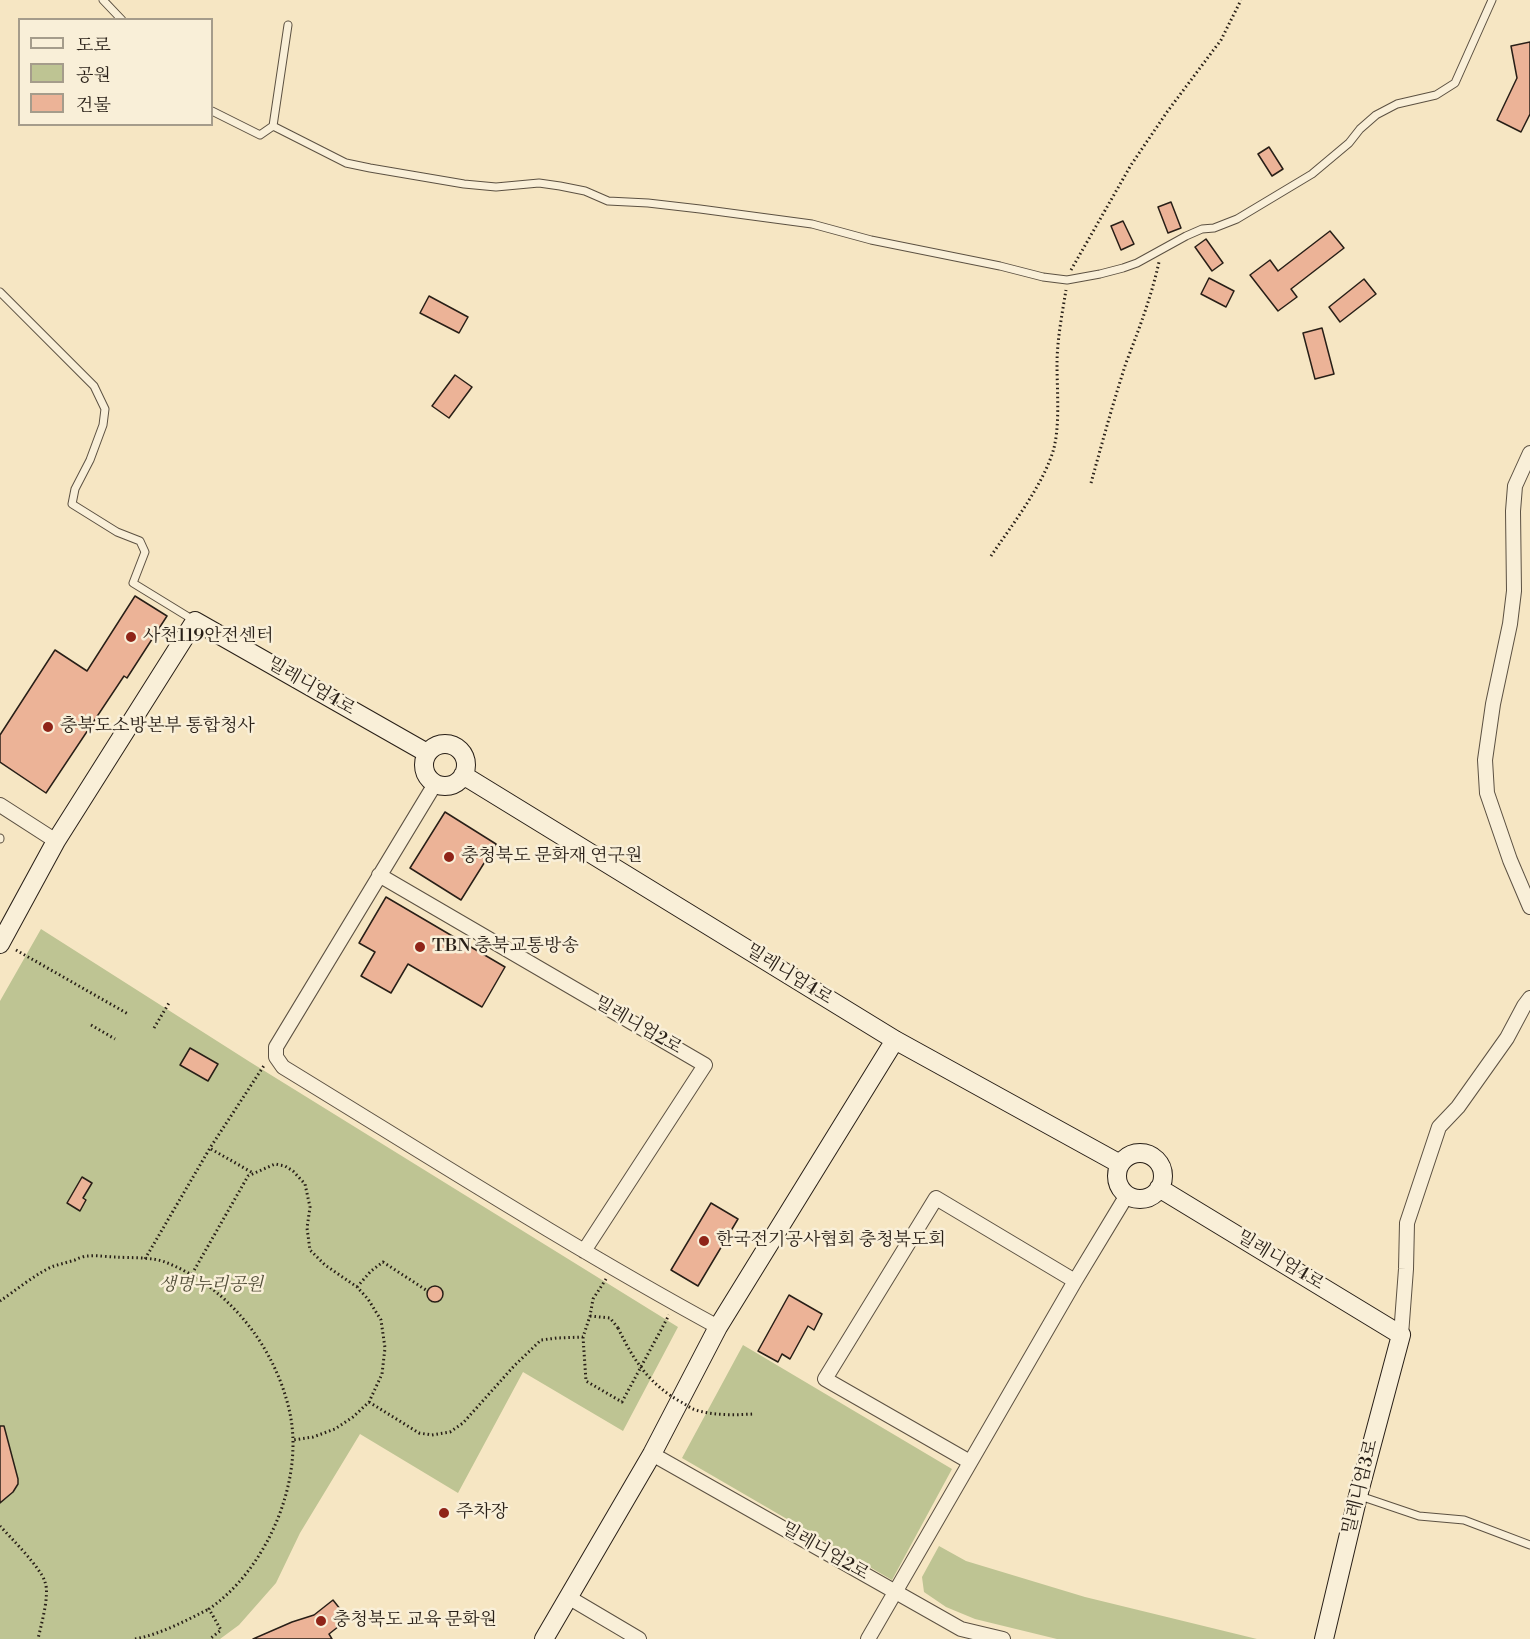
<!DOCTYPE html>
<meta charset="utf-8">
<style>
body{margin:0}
#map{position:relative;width:1530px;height:1639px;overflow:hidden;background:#f6e6c3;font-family:"Libre Bodoni","Noto Serif KR",serif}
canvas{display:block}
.legend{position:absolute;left:18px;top:18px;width:195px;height:108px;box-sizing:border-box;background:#f9efd8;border:2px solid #a59c8b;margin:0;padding:8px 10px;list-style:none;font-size:18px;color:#281f17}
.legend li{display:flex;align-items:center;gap:12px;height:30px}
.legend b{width:30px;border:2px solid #a59c8b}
</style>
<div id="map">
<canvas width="1530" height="1639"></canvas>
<ul class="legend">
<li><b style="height:8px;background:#f9efd8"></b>도로</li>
<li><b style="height:16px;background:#bec493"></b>공원</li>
<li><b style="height:16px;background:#ecb397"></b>건물</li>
</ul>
</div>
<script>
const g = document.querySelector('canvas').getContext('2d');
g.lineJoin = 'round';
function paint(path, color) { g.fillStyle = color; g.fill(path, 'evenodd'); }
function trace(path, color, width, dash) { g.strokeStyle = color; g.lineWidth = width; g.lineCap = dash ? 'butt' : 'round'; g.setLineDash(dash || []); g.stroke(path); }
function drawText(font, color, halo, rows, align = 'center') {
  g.font = font + ' "Libre Bodoni","Noto Serif KR",serif'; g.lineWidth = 5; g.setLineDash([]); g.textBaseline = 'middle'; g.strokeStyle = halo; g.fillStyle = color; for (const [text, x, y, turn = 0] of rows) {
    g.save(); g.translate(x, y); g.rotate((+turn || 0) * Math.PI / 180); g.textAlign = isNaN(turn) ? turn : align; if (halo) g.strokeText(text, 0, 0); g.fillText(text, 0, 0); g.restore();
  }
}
paint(new Path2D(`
 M 41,929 L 250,1062 L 678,1327 L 623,1431 L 523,1372 L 458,1493 L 360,1434 L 300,1533 L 276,1583 L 239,1625 L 220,1639 L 0,1639 L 0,1001 Z
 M 743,1345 L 952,1469 L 892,1580 L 682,1458 Z
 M 939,1546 L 966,1561 L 1085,1597 L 1257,1639 L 1057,1639 L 975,1619 L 946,1607 L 924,1592 L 922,1577 Z`), '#bec493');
const building = new Path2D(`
 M 1530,42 L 1530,114 L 1521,132 L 1497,120 L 1517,78 L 1511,46 Z
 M 1269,147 L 1283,169 L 1272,176 L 1258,154 Z
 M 1171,202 L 1181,228 L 1168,233 L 1158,207 Z
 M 1123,221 L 1134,244 L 1121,250 L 1111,226 Z
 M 1330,231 L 1344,248 L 1291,289 L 1297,297 L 1278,311 L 1250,275 L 1270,260 L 1278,271 Z
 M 1206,239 L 1223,263 L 1212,271 L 1195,247 Z
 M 1209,278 L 1234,291 L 1226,307 L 1201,294 Z
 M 1364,279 L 1376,294 L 1340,322 L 1329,307 Z
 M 429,296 L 468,317 L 459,333 L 420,313 Z
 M 1322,328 L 1334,374 L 1315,379 L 1303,333 Z
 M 455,375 L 472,387 L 449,418 L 432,406 Z
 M 135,596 L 167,616 L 127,678 L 124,676 L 46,793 L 0,762 L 0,735 L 55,650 L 87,671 Z
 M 445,812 L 496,844 L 461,900 L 410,868 Z
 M 386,897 L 505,967 L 482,1007 L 408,964 L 391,993 L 361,976 L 375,952 L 359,943 Z
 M 190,1048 L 218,1064 L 208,1081 L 180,1065 Z
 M 82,1177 L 92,1183 L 83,1198 L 86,1200 L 80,1211 L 67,1203 Z
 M 711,1203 L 738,1219 L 698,1286 L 671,1270 Z
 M427 1294a8 8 0 1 1 16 0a8 8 0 1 1-16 0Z
 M 789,1295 L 822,1314 L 814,1330 L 808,1326 L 790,1359 L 782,1354 L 778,1362 L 758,1351 Z
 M 0,1426 L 4,1426 L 18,1479 L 18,1484 L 13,1492 L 0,1503 Z
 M 333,1600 L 348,1619 L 329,1634 L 332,1639 L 253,1639 L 292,1622 L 314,1615 Z`);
paint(building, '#ecb397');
trace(building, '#281f17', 1.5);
const lane = new Path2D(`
 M 103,0 L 122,20
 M 288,25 L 273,126 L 346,163 L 370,168 L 464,184 L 496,187 L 539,183 L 560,186 L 585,191 L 608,201 L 648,203 L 700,209 L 812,224 L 871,240 L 1000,266 L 1043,277 L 1067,280 L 1100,274 L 1123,268 L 1137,263 L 1186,236 L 1202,229 L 1214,228 L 1237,219 L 1312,174 L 1349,143 L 1360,129 L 1376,115 L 1397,104 L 1436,95 L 1455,83 L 1492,0
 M 212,111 L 260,135 L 273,126
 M 0,292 L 94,386 L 105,409 L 103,425 L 90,460 L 75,489 L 72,504 L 117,532 L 140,541 L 145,552 L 133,583 L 195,621
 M 0,838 L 0,839
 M 1360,1496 L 1419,1516 L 1464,1520 L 1530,1545`);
const street = new Path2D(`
 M 1530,453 L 1515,486 L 1513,511 L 1514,591 L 1510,624 L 1493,704 L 1485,760 L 1487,793 L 1510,860 L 1530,907
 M 435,784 L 276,1047 L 276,1057 L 283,1067 C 427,1155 569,1246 718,1327
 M 0,805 L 56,841
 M 379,875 L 705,1065 L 584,1251
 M 1401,1335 L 1406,1269 L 1407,1223 L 1439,1127 L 1458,1107 L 1507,1038 L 1524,1006 L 1530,998
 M 652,1454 L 961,1629 L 1003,1639
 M 970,1462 L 825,1379 L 936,1198 L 1075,1281
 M 568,1597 L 639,1639
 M 868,1639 L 1075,1281 L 1127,1195`);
const secondary = new Path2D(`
 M424 765a21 21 0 1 1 42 0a21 21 0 1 1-42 0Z
 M 463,775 L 895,1040 L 1120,1164
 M 0,944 L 56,841 L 195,621 L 427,753
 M1117 1176a23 23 0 1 1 46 0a23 23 0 1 1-46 0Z
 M 1159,1188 L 1401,1335 L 1358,1496 L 1324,1639
 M 544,1639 L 652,1454 L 718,1327 L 895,1040`);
trace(lane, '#5c5142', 9);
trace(street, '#5c5142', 16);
trace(secondary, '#281f17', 20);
trace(new Path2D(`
 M 1071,270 L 1131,165 L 1167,112 L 1221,40 L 1241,0
 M 1091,483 C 1102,443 1113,403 1126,363 C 1139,329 1151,298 1159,262
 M 991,556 C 1012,525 1044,484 1054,448 C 1060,423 1057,390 1057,364 C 1057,341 1062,314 1066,290
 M 16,950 L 128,1014
 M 91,1025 L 115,1039
 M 154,1028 L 169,1003
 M 211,1149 L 253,1173
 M 145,1259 L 210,1148 L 265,1064
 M 192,1274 L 248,1176 L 275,1164 L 285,1166 L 293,1171 L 305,1184 L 310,1207 L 307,1228 L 310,1250 L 325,1265 L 357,1287 L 368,1299 L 381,1320 L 385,1348 L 382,1374 L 369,1402 L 353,1417 L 335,1429 L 313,1437 L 293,1440
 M 357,1287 L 371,1271 L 383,1262 L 426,1290
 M 0,1301 C 15,1291 38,1272 54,1266 C 61,1264 68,1262 75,1260 C 79,1258 84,1256 88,1256 C 97,1255 107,1257 116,1257 C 130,1258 153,1257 165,1262 C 227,1286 274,1345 289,1409 C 306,1479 267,1569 209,1609 L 221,1630 L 210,1639
 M 590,1316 L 610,1318 L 618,1328
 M 583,1337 L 586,1381 L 622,1402 L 669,1315
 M 369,1402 L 419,1433 L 432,1435 L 450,1432 L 463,1423 L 514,1366 L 541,1340 L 557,1338 L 583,1337 L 590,1316 L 593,1299 L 606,1279
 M 0,1526 C 11,1538 41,1568 45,1582 C 50,1595 41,1625 38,1639
 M 135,1639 C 161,1634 185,1621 209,1609`), '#281f17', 3, [1.5, 3]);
trace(lane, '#f9efd8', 7);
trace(street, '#f9efd8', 14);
trace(secondary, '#f9efd8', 18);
trace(new Path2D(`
 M 618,1328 C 634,1361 649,1384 681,1402 C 685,1404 689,1407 693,1409 C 712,1416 734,1415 754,1414`), '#281f17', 3, [1.5, 3]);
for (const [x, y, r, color] of [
 [131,637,6,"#8f2418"],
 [48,727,6,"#8f2418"],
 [449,857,6,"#8f2418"],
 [420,947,6,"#8f2418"],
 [704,1241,6,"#8f2418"],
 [444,1513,6,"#8f2418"],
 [321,1621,6,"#8f2418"]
]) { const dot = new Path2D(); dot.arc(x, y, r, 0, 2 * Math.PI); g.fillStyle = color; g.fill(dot); trace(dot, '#f9efd8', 2); }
drawText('18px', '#281f17', '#f9efd8', [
 ["사천119안전센터",143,637],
 ["충북도소방본부 통합청사",60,727],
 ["충청북도 문화재 연구원",461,857],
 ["TBN 충북교통방송",432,947],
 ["한국전기공사협회 충청북도회",716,1241],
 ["주차장",456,1513],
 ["충청북도 교육 문화원",333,1621]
], 'left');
drawText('18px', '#281f17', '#f9efd8', [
 ["밀레니엄4로",311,687,30],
 ["밀레니엄4로",789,975,32],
 ["밀레니엄2로",638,1026,30],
 ["밀레니엄4로",1280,1261,31],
 ["밀레니엄3로",1361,1487,-76],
 ["밀레니엄2로",825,1552,30]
]);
drawText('italic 18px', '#55513c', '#f9efd8', [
 ["생명누리공원",211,1286]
]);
</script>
